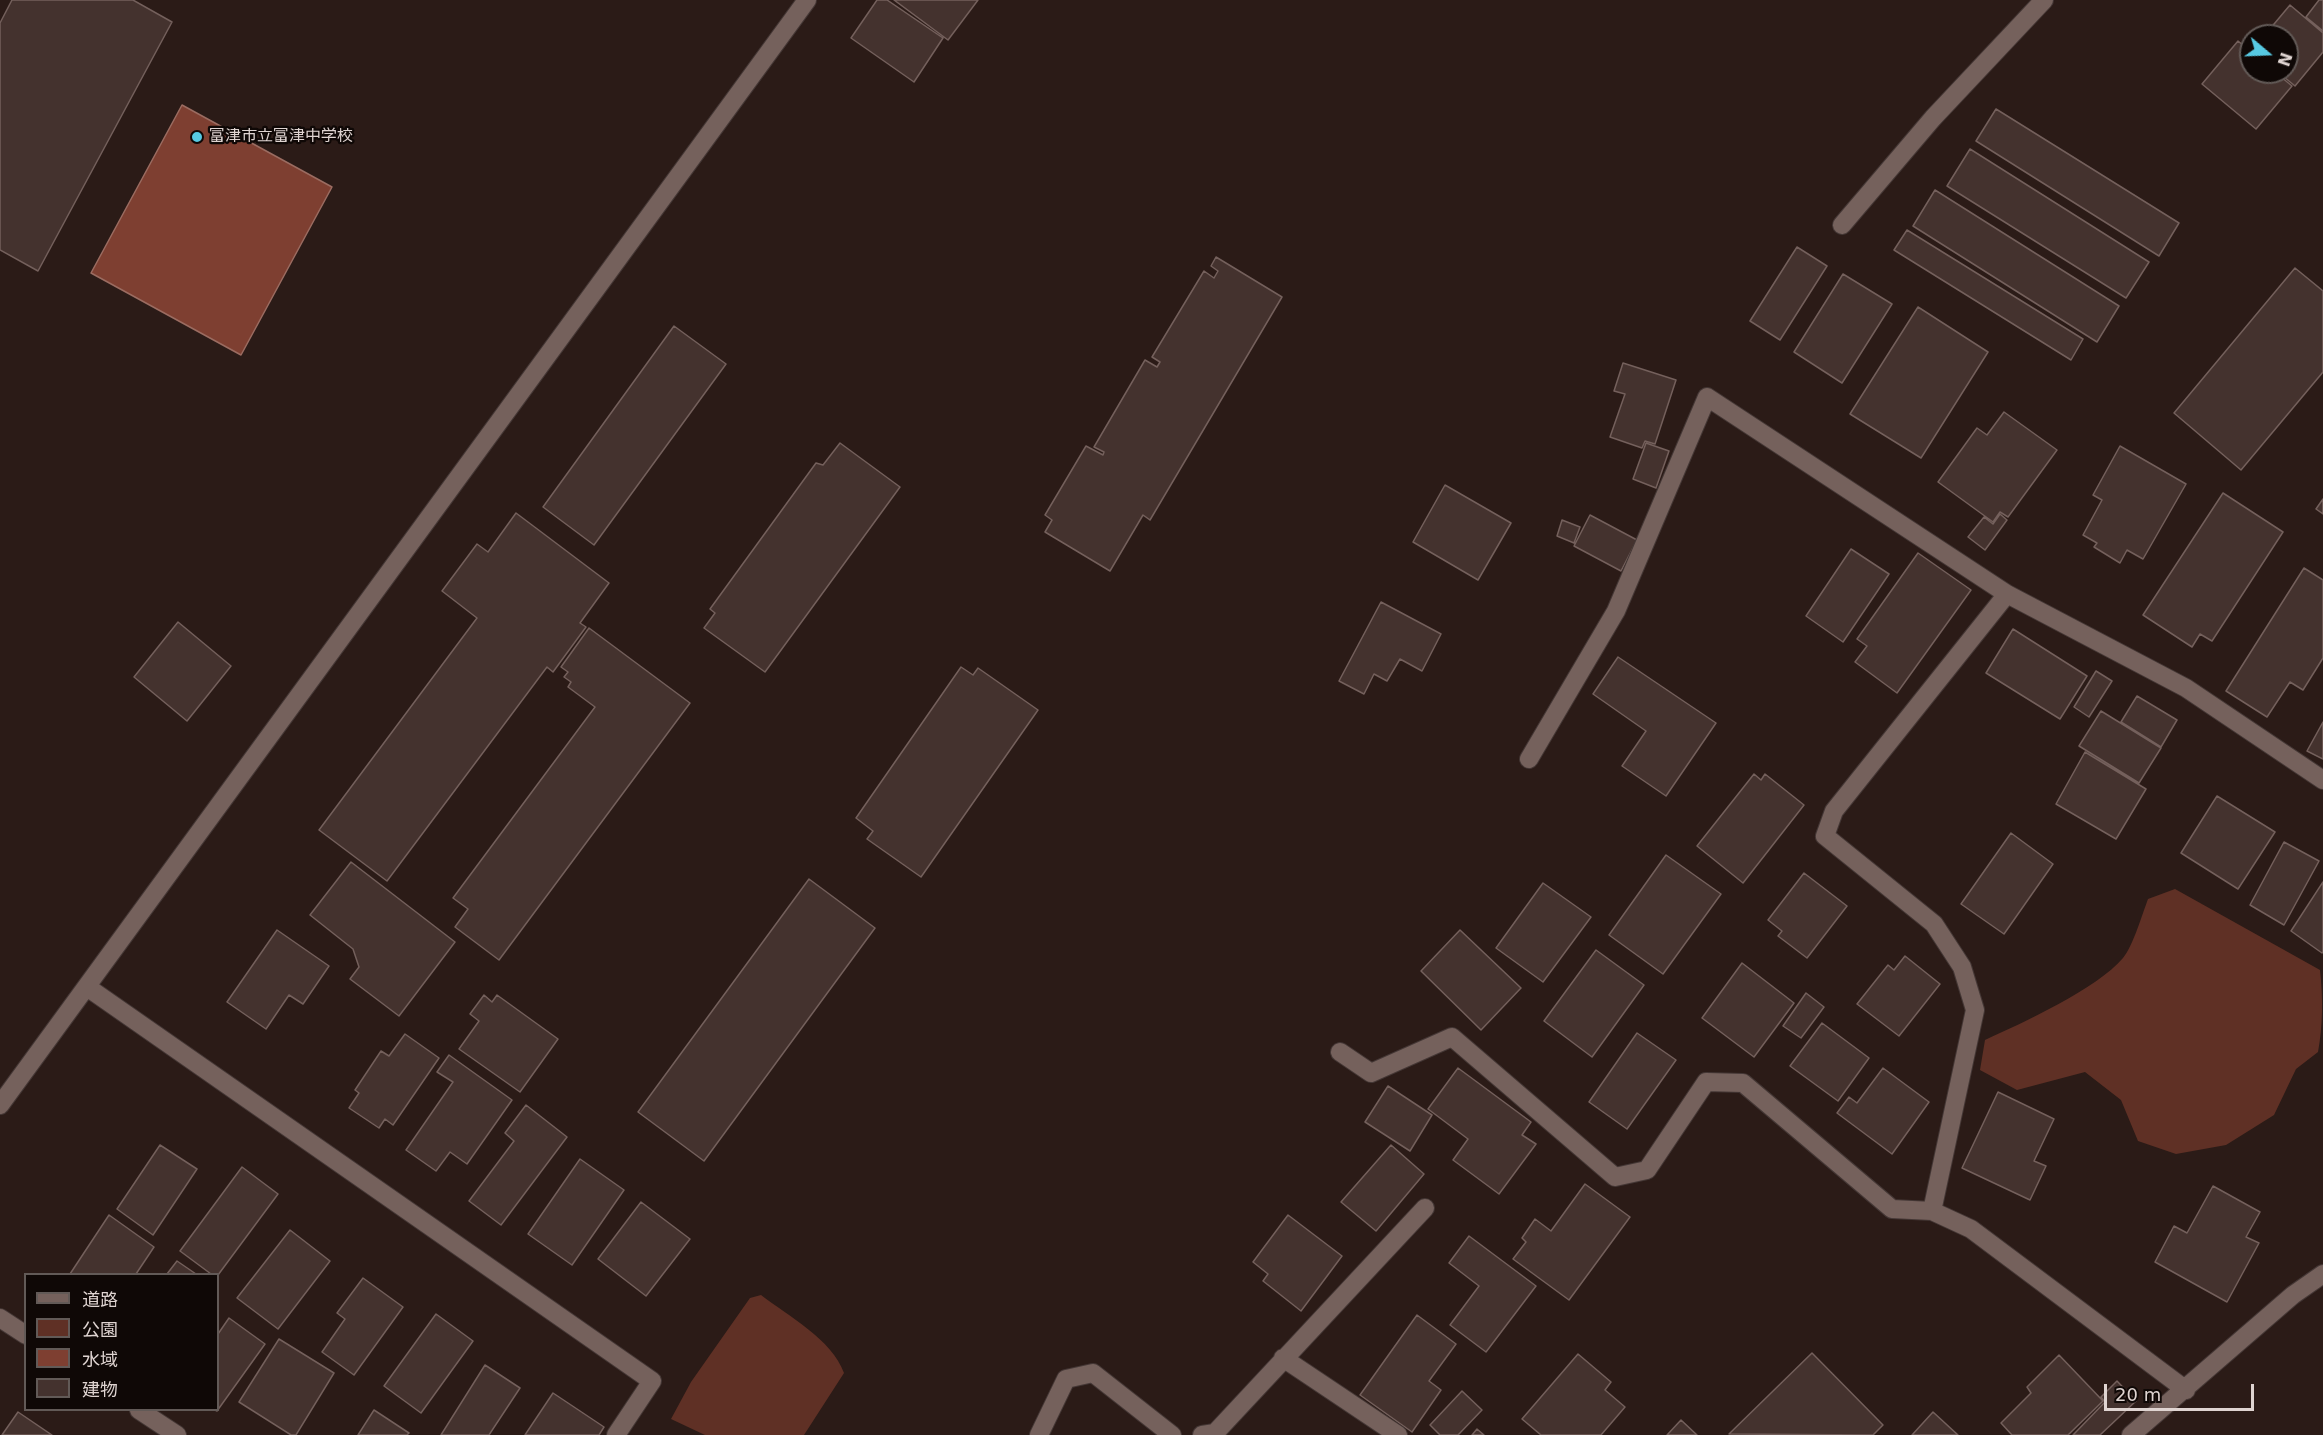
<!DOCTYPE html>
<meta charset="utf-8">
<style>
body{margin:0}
#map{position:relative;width:2323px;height:1435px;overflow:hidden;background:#2b1b17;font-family:"DejaVu Sans","Noto Sans JP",sans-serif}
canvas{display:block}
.legend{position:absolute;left:24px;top:1273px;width:195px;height:138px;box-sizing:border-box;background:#0f0806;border:2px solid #625a57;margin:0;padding:8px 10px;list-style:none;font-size:18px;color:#dfd4d1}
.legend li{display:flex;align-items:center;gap:12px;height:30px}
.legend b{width:30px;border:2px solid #625a57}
.north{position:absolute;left:2239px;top:24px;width:60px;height:60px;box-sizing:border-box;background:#0f0806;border:2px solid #625a57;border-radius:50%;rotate:109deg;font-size:16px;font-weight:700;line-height:24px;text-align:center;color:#dfd4d1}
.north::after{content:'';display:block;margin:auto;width:21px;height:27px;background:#57c9e2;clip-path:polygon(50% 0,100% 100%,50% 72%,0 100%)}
.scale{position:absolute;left:2104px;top:1384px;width:150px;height:27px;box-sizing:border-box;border:3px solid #dfd4d1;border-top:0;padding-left:8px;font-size:18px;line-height:21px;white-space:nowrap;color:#dfd4d1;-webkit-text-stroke:4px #0f0806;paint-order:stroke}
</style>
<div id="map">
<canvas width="2323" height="1435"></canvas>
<ul class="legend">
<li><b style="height:8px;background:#75615c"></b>道路</li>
<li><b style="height:16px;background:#5f3025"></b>公園</li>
<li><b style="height:16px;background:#7e3f31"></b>水域</li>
<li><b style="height:16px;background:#44322e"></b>建物</li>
</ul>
<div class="north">N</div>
<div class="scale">20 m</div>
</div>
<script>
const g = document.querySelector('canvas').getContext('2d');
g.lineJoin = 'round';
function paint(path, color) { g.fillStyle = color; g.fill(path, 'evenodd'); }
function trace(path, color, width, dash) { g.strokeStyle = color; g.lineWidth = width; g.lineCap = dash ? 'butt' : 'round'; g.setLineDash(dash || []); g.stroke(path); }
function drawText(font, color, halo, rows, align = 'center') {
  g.font = font + ' "DejaVu Sans","Noto Sans JP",sans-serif'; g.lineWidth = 4.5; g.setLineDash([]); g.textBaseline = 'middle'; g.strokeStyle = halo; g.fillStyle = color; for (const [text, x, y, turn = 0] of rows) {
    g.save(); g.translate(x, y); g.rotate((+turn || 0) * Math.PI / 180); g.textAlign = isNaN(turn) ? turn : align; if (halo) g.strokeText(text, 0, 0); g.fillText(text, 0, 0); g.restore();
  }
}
paint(new Path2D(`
 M 2175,889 L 2320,970 C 2323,997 2323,1026 2318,1052 L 2296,1069 L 2274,1115 L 2226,1145 L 2176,1154 L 2138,1141 L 2121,1100 L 2085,1072 L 2017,1090 L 1980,1070 L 1985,1040 C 2022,1023 2097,989 2123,958 C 2133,946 2142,915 2148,899 Z
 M 761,1295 C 788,1316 832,1339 844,1373 L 804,1435 L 705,1435 L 671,1419 L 691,1382 L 750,1298 Z`), '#5f3025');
const water = new Path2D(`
 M 182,105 L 332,187 L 241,355 L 91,273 Z`);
paint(water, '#7e3f31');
trace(water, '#9b6c61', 1.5);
const building = new Path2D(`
 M 12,0 L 133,0 L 172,22 L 38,271 L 0,250 L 0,23 Z
 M 877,0 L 887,0 L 943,38 L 914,82 L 851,38 Z
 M 894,0 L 978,0 L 948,40 Z
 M 2319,0 L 2323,0 L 2323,31 L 2306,17 Z
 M 2290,5 L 2323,33 L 2323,52 L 2295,86 L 2278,72 L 2287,72 L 2287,36 L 2264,36 Z
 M 2238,41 L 2251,52 L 2251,72 L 2275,72 L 2292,86 L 2256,129 L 2202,84 Z
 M 1996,109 L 2179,223 L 2159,256 L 1976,141 Z
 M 1970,149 L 2149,262 L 2126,298 L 1947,186 Z
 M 1935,190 L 2119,306 L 2097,342 L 1913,226 Z
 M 1907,230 L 2083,339 L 2071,360 L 1894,250 Z
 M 1797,247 L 1827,266 L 1780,340 L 1750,321 Z
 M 1216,257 L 1282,297 L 1150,520 L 1143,515 L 1110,571 L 1045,532 L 1052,520 L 1045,515 L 1086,446 L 1103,455 L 1104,452 L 1094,447 L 1145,360 L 1157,367 L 1160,362 L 1152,357 L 1204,271 L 1214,278 L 1218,271 L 1211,266 Z
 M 2295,268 L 2323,291 L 2323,372 L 2241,470 L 2174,413 Z
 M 1843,274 L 1892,304 L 1842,383 L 1794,352 Z
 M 1918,307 L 1988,352 L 1921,458 L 1850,414 Z
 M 674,326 L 726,364 L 594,545 L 543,507 Z
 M 1623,363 L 1676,380 L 1655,444 L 1645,441 L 1642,448 L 1610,437 L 1625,394 L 1614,391 Z
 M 2004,412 L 2057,450 L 2008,517 L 2000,512 L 1993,522 L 1938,482 L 1977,428 L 1987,435 Z
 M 840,443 L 900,487 L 765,672 L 704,628 L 715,613 L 710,609 L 816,463 L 823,465 Z
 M 1646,443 L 1669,451 L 1656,488 L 1633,479 Z
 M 2120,446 L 2186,484 L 2143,559 L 2127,550 L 2120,563 L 2094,547 L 2097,543 L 2083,535 L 2102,500 L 2093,495 Z
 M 1445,485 L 1511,523 L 1478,580 L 1413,542 Z
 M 2223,493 L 2283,532 L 2212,641 L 2200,634 L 2192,647 L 2143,615 Z
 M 2323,499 L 2323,514 L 2316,509 Z
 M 516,513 L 609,583 L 580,623 L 586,627 L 553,672 L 547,667 L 387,881 L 319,830 L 477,618 L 442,591 L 477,544 L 488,552 Z
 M 2000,514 L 2007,520 L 1985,550 L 1968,537 L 1984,517 L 1993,524 Z
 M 1590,515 L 1637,540 L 1621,571 L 1574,546 Z
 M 1562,520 L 1580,527 L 1574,543 L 1557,536 Z
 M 1851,549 L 1889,574 L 1843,642 L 1806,616 Z
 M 1918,553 L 1971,590 L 1897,693 L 1855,662 L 1867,646 L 1857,639 Z
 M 2304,568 L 2323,580 L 2323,658 L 2303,690 L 2290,682 L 2267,717 L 2226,691 Z
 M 1381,602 L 1441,634 L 1422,671 L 1400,659 L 1387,681 L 1374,674 L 1364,694 L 1339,681 Z
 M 178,622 L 231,666 L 187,721 L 134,677 Z
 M 589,628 L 690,703 L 499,960 L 455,927 L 468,909 L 453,898 L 595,707 L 568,687 L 571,682 L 564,677 L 568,672 L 561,667 Z
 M 2013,629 L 2087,676 L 2060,719 L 1986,673 Z
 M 1618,657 L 1716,723 L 1666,796 L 1622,766 L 1646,731 L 1593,694 Z
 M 961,667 L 973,675 L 978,668 L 1038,710 L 921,877 L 867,839 L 873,831 L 856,818 Z
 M 2096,671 L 2112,681 L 2089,717 L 2074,707 Z
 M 2137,696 L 2177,720 L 2161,747 L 2121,722 Z
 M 2101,711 L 2161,748 L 2139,783 L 2079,746 Z
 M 2323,722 L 2323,759 L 2307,751 Z
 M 2085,752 L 2146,789 L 2116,839 L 2056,804 Z
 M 1754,774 L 1761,780 L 1765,774 L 1804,805 L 1743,883 L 1697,846 Z
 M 2217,796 L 2275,832 L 2238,889 L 2181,853 Z
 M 2011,833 L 2053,864 L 2004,934 L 1961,904 Z
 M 2284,842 L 2319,861 L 2284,925 L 2250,905 Z
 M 1666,855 L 1721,894 L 1663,974 L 1609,935 Z
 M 351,862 L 455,942 L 399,1016 L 350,979 L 359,967 L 353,949 L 310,915 Z
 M 1804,873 L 1847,906 L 1807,958 L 1778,936 L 1782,931 L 1768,920 Z
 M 809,879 L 875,928 L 704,1161 L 638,1112 Z
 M 2323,882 L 2323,952 L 2322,953 L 2291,931 Z
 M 1543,883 L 1591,917 L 1543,982 L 1496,948 Z
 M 277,930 L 329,966 L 303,1004 L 289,995 L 266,1029 L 227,1002 Z
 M 1460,930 L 1521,988 L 1481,1030 L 1421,971 Z
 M 1596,950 L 1644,985 L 1592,1057 L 1544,1021 Z
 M 1905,956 L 1940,984 L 1899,1036 L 1857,1004 L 1888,965 L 1894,970 Z
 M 1742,963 L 1794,1003 L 1754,1057 L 1702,1018 Z
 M 1806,993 L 1824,1007 L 1801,1038 L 1783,1026 Z
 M 484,995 L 492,1002 L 497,995 L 558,1039 L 520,1092 L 459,1049 L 479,1021 L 470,1014 Z
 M 1822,1023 L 1869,1058 L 1838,1101 L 1790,1066 Z
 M 1637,1033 L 1676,1060 L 1627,1129 L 1589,1102 Z
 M 405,1034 L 439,1058 L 393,1125 L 385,1119 L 379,1128 L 349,1108 L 359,1093 L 355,1090 L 381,1051 L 389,1056 Z
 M 449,1055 L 512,1100 L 467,1164 L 450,1152 L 436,1171 L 406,1150 L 453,1082 L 437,1072 Z
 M 1458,1068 L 1531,1122 L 1522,1135 L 1536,1144 L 1499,1194 L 1453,1160 L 1468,1139 L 1428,1109 Z
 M 1883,1068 L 1929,1102 L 1892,1154 L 1837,1113 L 1849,1097 L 1857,1103 Z
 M 1388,1086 L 1432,1115 L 1410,1151 L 1365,1122 Z
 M 1998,1092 L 2054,1119 L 2034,1161 L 2046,1166 L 2030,1200 L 1962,1168 Z
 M 526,1105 L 567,1137 L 501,1225 L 469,1201 L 514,1141 L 505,1133 Z
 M 160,1145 L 197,1169 L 153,1235 L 117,1209 Z
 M 1391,1145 L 1424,1174 L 1376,1231 L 1341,1202 Z
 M 580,1159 L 624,1190 L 572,1265 L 528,1234 Z
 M 242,1167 L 278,1194 L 218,1275 L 211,1274 L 180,1251 Z
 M 1585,1184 L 1630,1217 L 1569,1300 L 1513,1259 L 1526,1242 L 1522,1238 L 1535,1219 L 1551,1231 Z
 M 2213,1186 L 2260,1212 L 2246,1237 L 2259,1243 L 2227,1302 L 2155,1262 L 2174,1226 L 2187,1233 Z
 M 641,1202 L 690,1239 L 646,1296 L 598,1259 Z
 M 109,1215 L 154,1247 L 136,1274 L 70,1274 Z
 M 1288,1215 L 1342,1256 L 1301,1311 L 1263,1281 L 1268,1274 L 1253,1262 Z
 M 290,1230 L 330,1261 L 278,1329 L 237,1298 Z
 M 1469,1236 L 1536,1286 L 1486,1352 L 1450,1325 L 1479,1286 L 1449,1263 Z
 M 177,1261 L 196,1274 L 167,1274 Z
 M 363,1278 L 403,1307 L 354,1375 L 322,1352 L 345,1319 L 337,1313 Z
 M 436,1314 L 473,1341 L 421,1413 L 384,1386 Z
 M 1417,1315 L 1456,1344 L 1429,1381 L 1441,1390 L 1412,1432 L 1360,1395 Z
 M 229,1318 L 265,1344 L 217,1411 L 215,1410 L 218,1410 L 218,1334 Z
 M 279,1339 L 334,1373 L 296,1435 L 291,1435 L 239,1402 Z
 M 1812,1353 L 1883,1425 L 1873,1435 L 1729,1434 Z
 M 1578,1354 L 1611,1382 L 1605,1390 L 1625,1407 L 1601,1435 L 1541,1435 L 1522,1419 Z
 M 2059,1355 L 2103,1401 L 2068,1435 L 2012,1435 L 2001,1423 L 2031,1393 L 2027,1387 Z
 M 485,1365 L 520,1388 L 489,1435 L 441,1435 Z
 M 2117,1381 L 2136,1401 L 2100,1435 L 2073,1435 L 2105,1402 L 2101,1397 Z
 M 1462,1391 L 1482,1410 L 1458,1435 L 1440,1435 L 1430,1425 Z
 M 553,1393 L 604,1427 L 599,1435 L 525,1435 Z
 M 374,1410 L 409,1433 L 407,1435 L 358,1435 Z
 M 18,1412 L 52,1435 L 2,1435 Z
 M 1933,1412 L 1958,1435 L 1912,1435 Z
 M 1681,1420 L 1697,1435 L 1667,1435 Z
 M 1477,1429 L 1484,1435 L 1472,1435 Z`);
paint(building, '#44322e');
trace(building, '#74605c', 1.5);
const minor = new Path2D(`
 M 1842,225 L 1933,118 L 2044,0
 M 1529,759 L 1616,611 L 1707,397 L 2007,594 L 2186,688 L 2323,780
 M 87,987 L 652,1381 L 616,1435
 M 1340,1052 L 1371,1073 L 1452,1037 L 1615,1177 L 1647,1170 L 1706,1082 L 1743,1083 L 1892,1209 L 1932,1211 L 1971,1229 L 2186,1390
 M 0,1105 L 807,0
 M 1932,1211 L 1975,1010 L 1962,967 L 1934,924 L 1825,836 L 1834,811 L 2007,594
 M 0,1318 L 26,1335
 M 1283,1358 L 1398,1435
 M 139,1410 L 177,1435
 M 1039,1435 L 1066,1379 L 1093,1373 L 1172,1435
 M 1202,1435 L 1215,1433 L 1425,1208
 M 2131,1435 L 2293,1295 L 2323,1274`);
trace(minor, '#443735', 20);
trace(minor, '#75615c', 18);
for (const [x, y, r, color] of [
 [197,137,6,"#57c9e2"]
]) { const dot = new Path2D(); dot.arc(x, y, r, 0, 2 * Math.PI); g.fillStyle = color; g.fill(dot); trace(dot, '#0f0806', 2); }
drawText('16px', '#dfd4d1', '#0f0806', [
 ["富津市立富津中学校",209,137]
], 'left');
</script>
